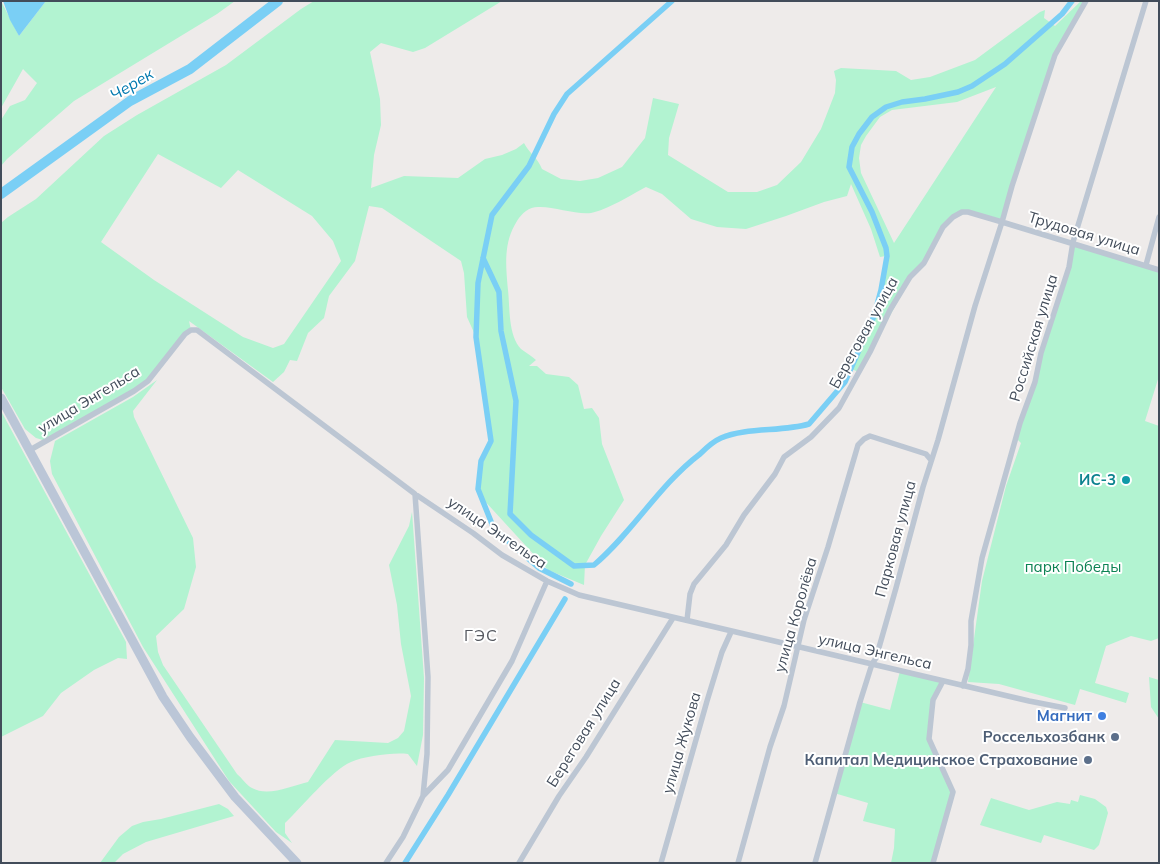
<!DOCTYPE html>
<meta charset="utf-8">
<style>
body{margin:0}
#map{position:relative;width:1160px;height:864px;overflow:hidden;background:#eeebea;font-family:Mulish,sans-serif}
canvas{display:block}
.frame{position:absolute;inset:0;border:2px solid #424c5a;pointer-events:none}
</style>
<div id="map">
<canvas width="1160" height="864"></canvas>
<div class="frame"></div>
</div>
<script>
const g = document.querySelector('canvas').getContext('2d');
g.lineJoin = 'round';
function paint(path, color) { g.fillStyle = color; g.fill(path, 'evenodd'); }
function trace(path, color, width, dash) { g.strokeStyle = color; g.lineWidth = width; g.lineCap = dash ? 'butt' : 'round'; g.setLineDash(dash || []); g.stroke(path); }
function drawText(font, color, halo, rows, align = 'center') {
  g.font = font + ' Mulish,sans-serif'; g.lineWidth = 4; g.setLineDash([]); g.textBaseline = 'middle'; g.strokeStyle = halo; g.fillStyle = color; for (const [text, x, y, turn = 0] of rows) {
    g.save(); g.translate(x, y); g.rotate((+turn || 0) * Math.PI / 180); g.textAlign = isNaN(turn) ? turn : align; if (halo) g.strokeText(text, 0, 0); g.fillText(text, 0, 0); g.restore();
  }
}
paint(new Path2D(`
 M 1,1 L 19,36 L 46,1 L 235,1 L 217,14 L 74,101 L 7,159 L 1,166 L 1,120 L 10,106 L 25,100 L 37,83 L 23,69 L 1,108 Z
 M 314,1 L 502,1 L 425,48 L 413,52 L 381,43 L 370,52 L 380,99 L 381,125 L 374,155 L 371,188 L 404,176 L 458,178 L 485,159 L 502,155 L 516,149 L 524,143 C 529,153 538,158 542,169 L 561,179 L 580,181 L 598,178 L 622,167 L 645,138 L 653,98 L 679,104 L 669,138 L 668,155 L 728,192 L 757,192 L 777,185 L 801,162 L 821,129 L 835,93 L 836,80 L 834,71 L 841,68 L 896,71 L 911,80 L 930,77 L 975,60 L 1040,12 L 1045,10 L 1044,18 L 1055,26 L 1081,1 L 1086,1 L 1055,55 L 1002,222 L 968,212 L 947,222 L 927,258 L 914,272 L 859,372 L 851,369 L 874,316 L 881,290 L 886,256 L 880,257 L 871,229 L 851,184 L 847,196 L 824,202 L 786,216 L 746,229 L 717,227 L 691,219 L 662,194 L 646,187 C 631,195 607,210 591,213 C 576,215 553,206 538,207 C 529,207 522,213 517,221 C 503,243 506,265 508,290 C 510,308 508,335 521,349 C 526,353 532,356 536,360 L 529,366 L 537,366 L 546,374 L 569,377 L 578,385 L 584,409 L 592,408 L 599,418 L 602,444 L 624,500 L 601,536 L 585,565 L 584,585 L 548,570 L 482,498 L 478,489 L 481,461 L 491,441 L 476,337 L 467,317 L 464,273 L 461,261 L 382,208 L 369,206 L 355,261 L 329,296 L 324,318 L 308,333 L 297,361 L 290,360 L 284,372 L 273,382 L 189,321 L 191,330 L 148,381 L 46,441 L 36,438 L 25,429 L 1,387 L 1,223 L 8,217 L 36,199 L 104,136 L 137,115 L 226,65 L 301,9 ZM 996,87 L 894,243 L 861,173 L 859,158 L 861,145 L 866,136 L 880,117 L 892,110 L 957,102 ZM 158,154 L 221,188 L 238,170 L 312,216 L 333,241 L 341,261 L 284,344 L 273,348 L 243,337 L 154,280 L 101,242 Z
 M 1073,246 L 1159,270 L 1159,376 L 1145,421 L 1159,426 L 1159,638 L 1151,641 L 1131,636 L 1106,646 L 1095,683 L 1129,693 L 1126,703 L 1080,689 L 1075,705 L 999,684 L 968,682 L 982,581 L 1006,486 L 1021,443 L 1016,438 Z
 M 157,380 L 133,411 L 134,417 L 193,538 L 196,567 L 184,609 L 156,636 L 158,652 L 163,665 L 237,774 C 242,778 247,786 252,788 C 268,797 291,786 308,782 L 335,740 L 388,743 L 398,738 L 404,731 L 411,696 L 401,644 L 397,605 L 389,565 L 409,526 L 412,512 L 424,678 L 423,735 L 417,766 L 408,754 C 394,752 364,756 351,762 C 332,770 301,808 285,823 L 285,833 L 292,843 L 276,832 L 229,781 L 143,647 L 52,474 L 50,461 L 55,441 L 133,397 Z
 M 1,411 L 126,642 L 127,659 L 118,658 L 94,670 L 61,693 L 43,716 L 1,737 Z
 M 900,671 L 943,681 L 933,700 L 929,739 L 953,792 L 933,863 L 891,863 L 894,848 L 895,829 L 863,821 L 868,803 L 834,793 L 860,702 L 890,710 Z
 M 1149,677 L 1159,680 L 1159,719 L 1151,707 Z
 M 1080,795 L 1095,799 L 1106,807 L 1108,813 L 1099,845 L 1094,850 L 1044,835 L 1041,843 L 980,825 L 991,798 L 1029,810 L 1057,802 L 1070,804 L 1071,800 L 1078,802 Z
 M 219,804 L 228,809 L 234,816 L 146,842 L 123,854 L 114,863 L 100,863 L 119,837 L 132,826 L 143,822 L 161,819 Z`), '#b2f3d1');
paint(new Path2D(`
 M 3,1 L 46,1 L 19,36 L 10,20 Z`), '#7acff5');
trace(new Path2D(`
 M 483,258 L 499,292 L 501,331 L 516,401 L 510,514 L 531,535 L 574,566 L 594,565 C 633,532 659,485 700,454 C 706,448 714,441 721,438 C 746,427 782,432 809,424 L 845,382 L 874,316 L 881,290 L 887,256 L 886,248 L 872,212 L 849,167 L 852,147 L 859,134 L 872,117 L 886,107 L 902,102 L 925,99 L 958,92 L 972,86 L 1005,64 L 1062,14 L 1072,1
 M 571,584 L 539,568 L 494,529 L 478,489 L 481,461 L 491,441 L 476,337 L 478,283 L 492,215 L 529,166 L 554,114 L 567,94 L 672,1
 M 405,863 L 448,795 L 565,599`), '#7acff5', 5.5);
trace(new Path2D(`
 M 1,194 L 130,101 L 190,69 L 278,1`), '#7acff5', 10);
trace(new Path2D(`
 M 1146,265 L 1159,217
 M 30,450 L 134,391 L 148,381 L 185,334 L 191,330 L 197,330 L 415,494 L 473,533 L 502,555 L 547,581 L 579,595 L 1029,701 L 1065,708
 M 415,494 L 428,677 L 427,754 L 423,796
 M 687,620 L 690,594 L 694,584 L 726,545 L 744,515 L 775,474 L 784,457 L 811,437 L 839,408 L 870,352 L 890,310 L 910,277 L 924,263 L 943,227 L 953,217 L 962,212 L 968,212 L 1002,222 L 1012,186 L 1055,55 L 1086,1
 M 963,686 L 968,669 L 971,645 L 971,621 L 982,558 L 1020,423 L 1035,382 L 1041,353 L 1069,267 L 1073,242 L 1146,1
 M 386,863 L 403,837 L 423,796 L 448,770 L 512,661 L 547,581
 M 519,863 L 559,796 L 586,757 L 673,618
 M 661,863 L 707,701 L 722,652 L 731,632
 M 738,863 L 770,747 L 784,706 L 804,620 L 828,547 L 858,445 L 864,439 L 870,436 L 926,454 L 931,460
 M 815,863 L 860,702 L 872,664 L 876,658 L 896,588 L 923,487 L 938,440 L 975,306 L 1002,222 L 1159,270
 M 933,863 L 953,792 L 929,739 L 933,700 L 943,681`), '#bcc6d3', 5.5);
trace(new Path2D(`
 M 1,398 L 163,697 L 190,737 L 235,797 L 297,863`), '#bbc6d7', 9);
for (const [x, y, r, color] of [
 [1126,480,5,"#0f9aa8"],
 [1102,716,5,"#3f7fe0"],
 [1115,737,5,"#5c6f8a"],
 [1088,760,5,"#5c6f8a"]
]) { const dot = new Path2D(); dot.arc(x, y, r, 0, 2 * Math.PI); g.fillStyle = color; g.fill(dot); trace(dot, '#fff', 2); }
drawText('15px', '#424c5a', '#fff', [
 ["Трудовая улица",1084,234,17],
 ["Береговая улица",864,333,-61],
 ["Российская улица",1034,338,-73],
 ["улица Энгельса",89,400,-31],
 ["улица Энгельса",497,533,34],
 ["Парковая улица",896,539,-75],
 ["улица Королёва",796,615,-74],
 ["улица Энгельса",875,652,13],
 ["Береговая улица",584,733,-58],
 ["улица Жукова",682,743,-74]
]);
drawText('bold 15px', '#0d838f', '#fff', [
 ["ИС-3",1116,480]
], 'right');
drawText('15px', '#0c8253', '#fff', [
 ["парк Победы",1073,567]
]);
drawText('bold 15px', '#366cbe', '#fff', [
 ["Магнит",1092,716]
], 'right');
drawText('bold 15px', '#4e5e75', '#fff', [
 ["Россельхозбанк",1105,737],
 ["Капитал Медицинское Страхование",1078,760]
], 'right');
drawText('italic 16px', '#0079af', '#fff', [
 ["Черек",132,85,-31]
]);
g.letterSpacing = '1px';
drawText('16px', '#575a61', '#fff', [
 ["ГЭС",481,636]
]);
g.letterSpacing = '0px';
</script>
